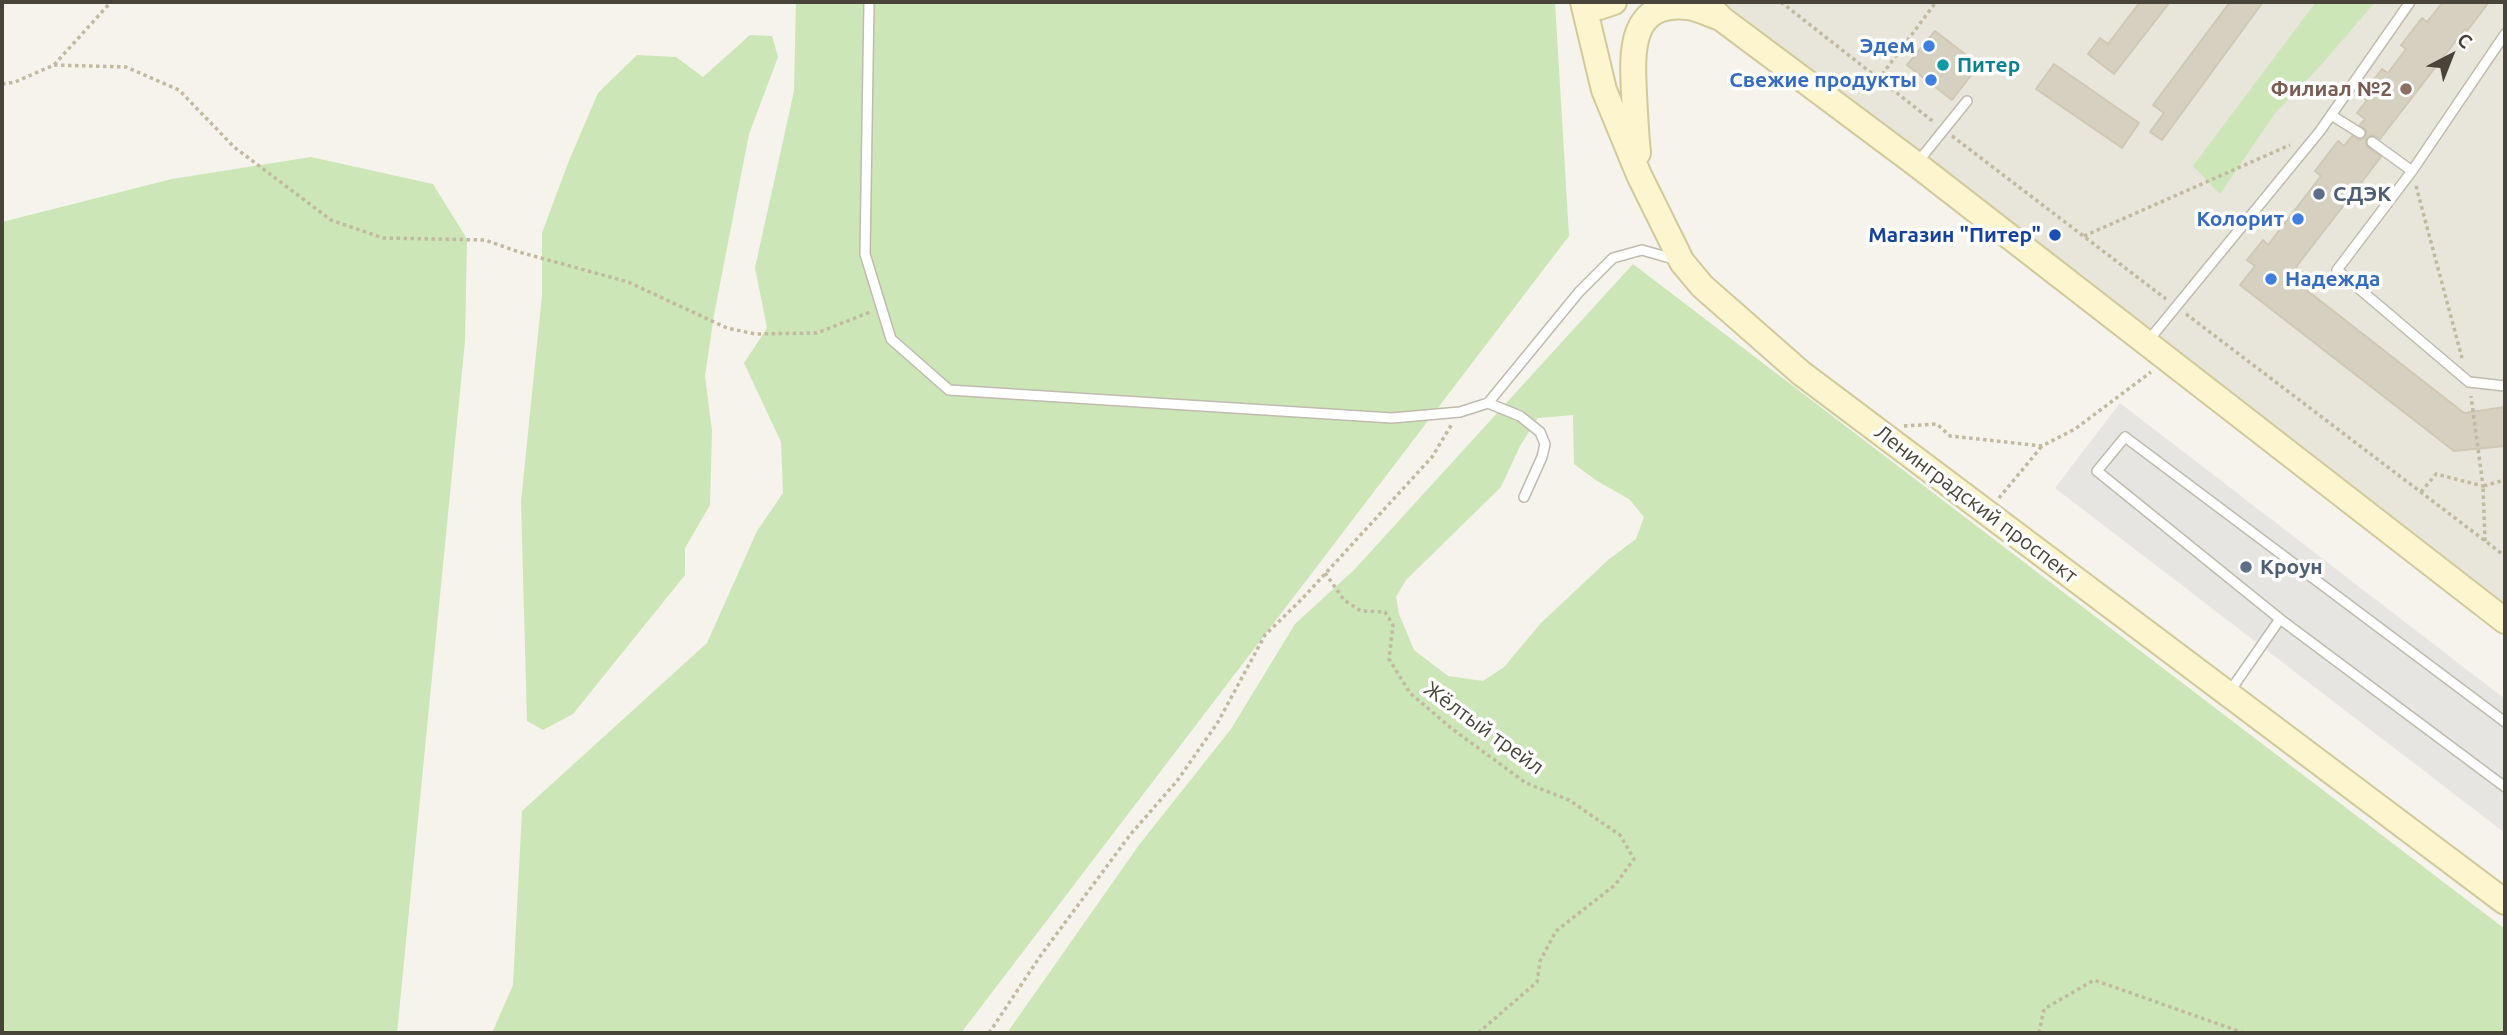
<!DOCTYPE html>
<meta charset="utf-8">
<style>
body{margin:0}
#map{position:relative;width:2507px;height:1035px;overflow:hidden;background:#f5f3eb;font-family:Ubuntu,sans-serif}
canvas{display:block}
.frame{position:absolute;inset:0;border:4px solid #494439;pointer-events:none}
.north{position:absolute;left:2416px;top:21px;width:70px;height:70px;-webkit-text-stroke:5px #fff;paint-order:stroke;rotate:42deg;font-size:19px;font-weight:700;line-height:28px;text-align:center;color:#494439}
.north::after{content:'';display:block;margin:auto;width:24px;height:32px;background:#494439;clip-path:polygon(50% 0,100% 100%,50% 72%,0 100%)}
</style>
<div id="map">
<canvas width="2507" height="1035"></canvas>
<div class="frame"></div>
<div class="north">С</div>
</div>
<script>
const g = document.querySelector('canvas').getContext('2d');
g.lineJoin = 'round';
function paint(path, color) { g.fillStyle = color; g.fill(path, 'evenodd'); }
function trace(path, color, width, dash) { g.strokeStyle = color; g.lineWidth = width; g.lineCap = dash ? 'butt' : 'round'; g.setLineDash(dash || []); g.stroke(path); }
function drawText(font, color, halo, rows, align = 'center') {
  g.font = font + ' Ubuntu,sans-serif'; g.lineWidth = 7; g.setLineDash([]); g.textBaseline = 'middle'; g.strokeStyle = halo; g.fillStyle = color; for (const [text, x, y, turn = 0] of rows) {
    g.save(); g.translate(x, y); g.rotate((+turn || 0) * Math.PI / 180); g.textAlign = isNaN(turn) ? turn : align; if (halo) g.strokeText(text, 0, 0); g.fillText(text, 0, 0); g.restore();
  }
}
paint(new Path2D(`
 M 1724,2 L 2505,2 L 2505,605 L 2122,313 Z`), '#e8e5da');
paint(new Path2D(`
 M 796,2 L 1555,2 L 1569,236 L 961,1033 L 492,1033 L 513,985 L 522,811 L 707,643 L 757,531 L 783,493 L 781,442 L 744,363 L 767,328 L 755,268 L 794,91 Z
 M 2316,2 L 2375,2 L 2321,65 L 2275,113 L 2220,194 L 2193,166 Z
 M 750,35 L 772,36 L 778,57 L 749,134 L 714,315 L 705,376 L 712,431 L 710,505 L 685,548 L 685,575 L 573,714 L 543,730 L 527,721 L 521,502 L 542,295 L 542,233 L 568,163 L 598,93 L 637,55 L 676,57 L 703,77 Z
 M 311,157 L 433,184 L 467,239 L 465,341 L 397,1033 L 2,1033 L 2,222 L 172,179 Z
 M 1633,264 L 2505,929 L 2505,1033 L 1007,1033 L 1139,845 L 1231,729 L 1295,624 L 1354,570 ZM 1573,415 L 1574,464 L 1597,481 L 1629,499 L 1644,517 L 1636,539 L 1608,560 L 1541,623 L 1504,667 L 1483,681 L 1448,676 L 1414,650 L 1399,614 L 1396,597 L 1406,580 L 1501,487 L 1520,446 L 1538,418 Z`), '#cce6b7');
paint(new Path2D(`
 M 2120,403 L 2505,699 L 2505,833 L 2055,488 Z`), '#e7e5e2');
const building = new Path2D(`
 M 2140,2 L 2170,2 L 2114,74 L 2088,54 L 2100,38 L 2108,44 Z
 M 2230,2 L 2263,2 L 2162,140 L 2150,132 L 2164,113 L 2153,105 Z
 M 2443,2 L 2489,2 L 2467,31 L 2465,29 L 2380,139 L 2372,135 L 2366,138 L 2366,145 L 2381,157 L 2296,267 L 2302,272 L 2295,281 L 2464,413 L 2505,407 L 2505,446 L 2454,451 L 2240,285 L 2255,266 L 2247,260 L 2263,240 L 2268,245 L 2321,176 L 2315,171 L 2338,141 L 2344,146 L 2352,136 L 2359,140 L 2366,137 L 2366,130 L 2360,125 L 2365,119 L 2357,113 L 2367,100 L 2361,96 L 2382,69 L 2388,73 L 2406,49 L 2401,45 L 2422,18 L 2427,22 Z
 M 1935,31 L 1979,65 L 1952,100 L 1907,65 Z
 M 2054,64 L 2139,123 L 2122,148 L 2036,89 Z`);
paint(building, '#d6d0c1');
trace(building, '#d0c8b5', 2);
const service = new Path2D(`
 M 869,2 L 865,254 L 891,339 L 949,390 L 1392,418 L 1460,412 L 1488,403 L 1520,416 L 1540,432 L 1545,444 L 1542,457 L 1524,497
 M 2505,34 L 2412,171 L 2337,270 L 2469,382 L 2505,386
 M 2331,115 L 2360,133
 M 2372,142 L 2412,171
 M 1917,163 L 1967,101
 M 2148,341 L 2320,131 L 2410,2
 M 1488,403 L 1579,292 L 1613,258 L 1642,250 L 1677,260
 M 2280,619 L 2097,471 L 2125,437 L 2505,722
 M 2230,691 L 2280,619 L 2505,787`);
const secondary = new Path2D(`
 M 1583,2 L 1604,90 L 1639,175 L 1682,262 L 1702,286 L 1801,373 L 2505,902
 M 1705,2 L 1722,19 L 1916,164 L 2505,621
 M 1585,8 L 1599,7 L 1614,2
 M 1638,153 C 1636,134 1635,114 1634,94 C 1632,52 1629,1 1688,7 C 1698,8 1708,14 1718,17`);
trace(service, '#c0bbae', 12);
trace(secondary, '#d2c99d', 28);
trace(new Path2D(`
 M 1781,2 L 1935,123
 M 54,65 L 126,67 L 179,90 L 234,147 L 331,220 L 383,238 L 485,240 L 519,252 L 628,282 L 727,328 L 755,334 L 817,333 L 870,312
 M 1878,80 L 1936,2
 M 2,84 L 15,82 L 54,65 L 110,3
 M 1952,136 L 2166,299
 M 2416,186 L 2462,358
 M 2084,236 L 2290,145
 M 2186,314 L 2505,556
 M 1904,426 L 1937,424 L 1950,436 L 2042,446 L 2075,429 L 2151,372
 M 2421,492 L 2436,474 L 2483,486 L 2471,396
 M 1999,498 L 2042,446
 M 2485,541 L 2483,486 L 2505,480
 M 1325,573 L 1344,600 L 1361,611 L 1385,612 L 1393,625 L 1389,659 L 1410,693 L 1451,728 L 1526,783 L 1569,800 L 1620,835 L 1634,859 L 1615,885 L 1556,931 L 1540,961 L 1537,982 L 1478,1033
 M 989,1033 L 1041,955 L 1130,835 L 1177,781 L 1218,722 L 1265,635 L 1302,599 L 1432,457 L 1452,424
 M 2039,1033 L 2044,1009 L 2094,980 L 2244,1033`), '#c1b9a0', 3.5, [3.5, 3.5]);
trace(service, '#fff', 9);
trace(secondary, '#fcf5ce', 24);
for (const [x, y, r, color] of [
 [1929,46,7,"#3f7fe0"],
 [1943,65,7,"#0f9aa8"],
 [1931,80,7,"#3f7fe0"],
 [2406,89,7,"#8d6e63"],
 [2319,194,7,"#5c6f8a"],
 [2298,219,7,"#3f7fe0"],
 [2055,235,7,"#1a4fb4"],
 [2271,279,7,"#3f7fe0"],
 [2246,567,7,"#5c6f8a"]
]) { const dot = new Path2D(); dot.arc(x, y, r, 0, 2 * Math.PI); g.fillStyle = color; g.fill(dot); trace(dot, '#fff', 2.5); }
drawText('bold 21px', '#366cbe', '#fff', [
 ["Эдем",1915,46],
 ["Свежие продукты",1917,80],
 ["Колорит",2284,219],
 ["Надежда",2285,279,"left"]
], 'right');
drawText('bold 21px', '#0d838f', '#fff', [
 ["Питер",1957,65]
], 'left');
drawText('bold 21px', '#785e54', '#fff', [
 ["Филиал №2",2392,89]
], 'right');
drawText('bold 21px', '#4e5e75', '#fff', [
 ["СДЭК",2333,194],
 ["Кроун",2260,567]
], 'left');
drawText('bold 21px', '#164399', '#fff', [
 ["Магазин \"Питер\"",2041,235]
], 'right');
drawText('21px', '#494439', '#fff', [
 ["Ленинградский проспект",1976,504,37],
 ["Жёлтый трейл",1484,728,36]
]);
</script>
